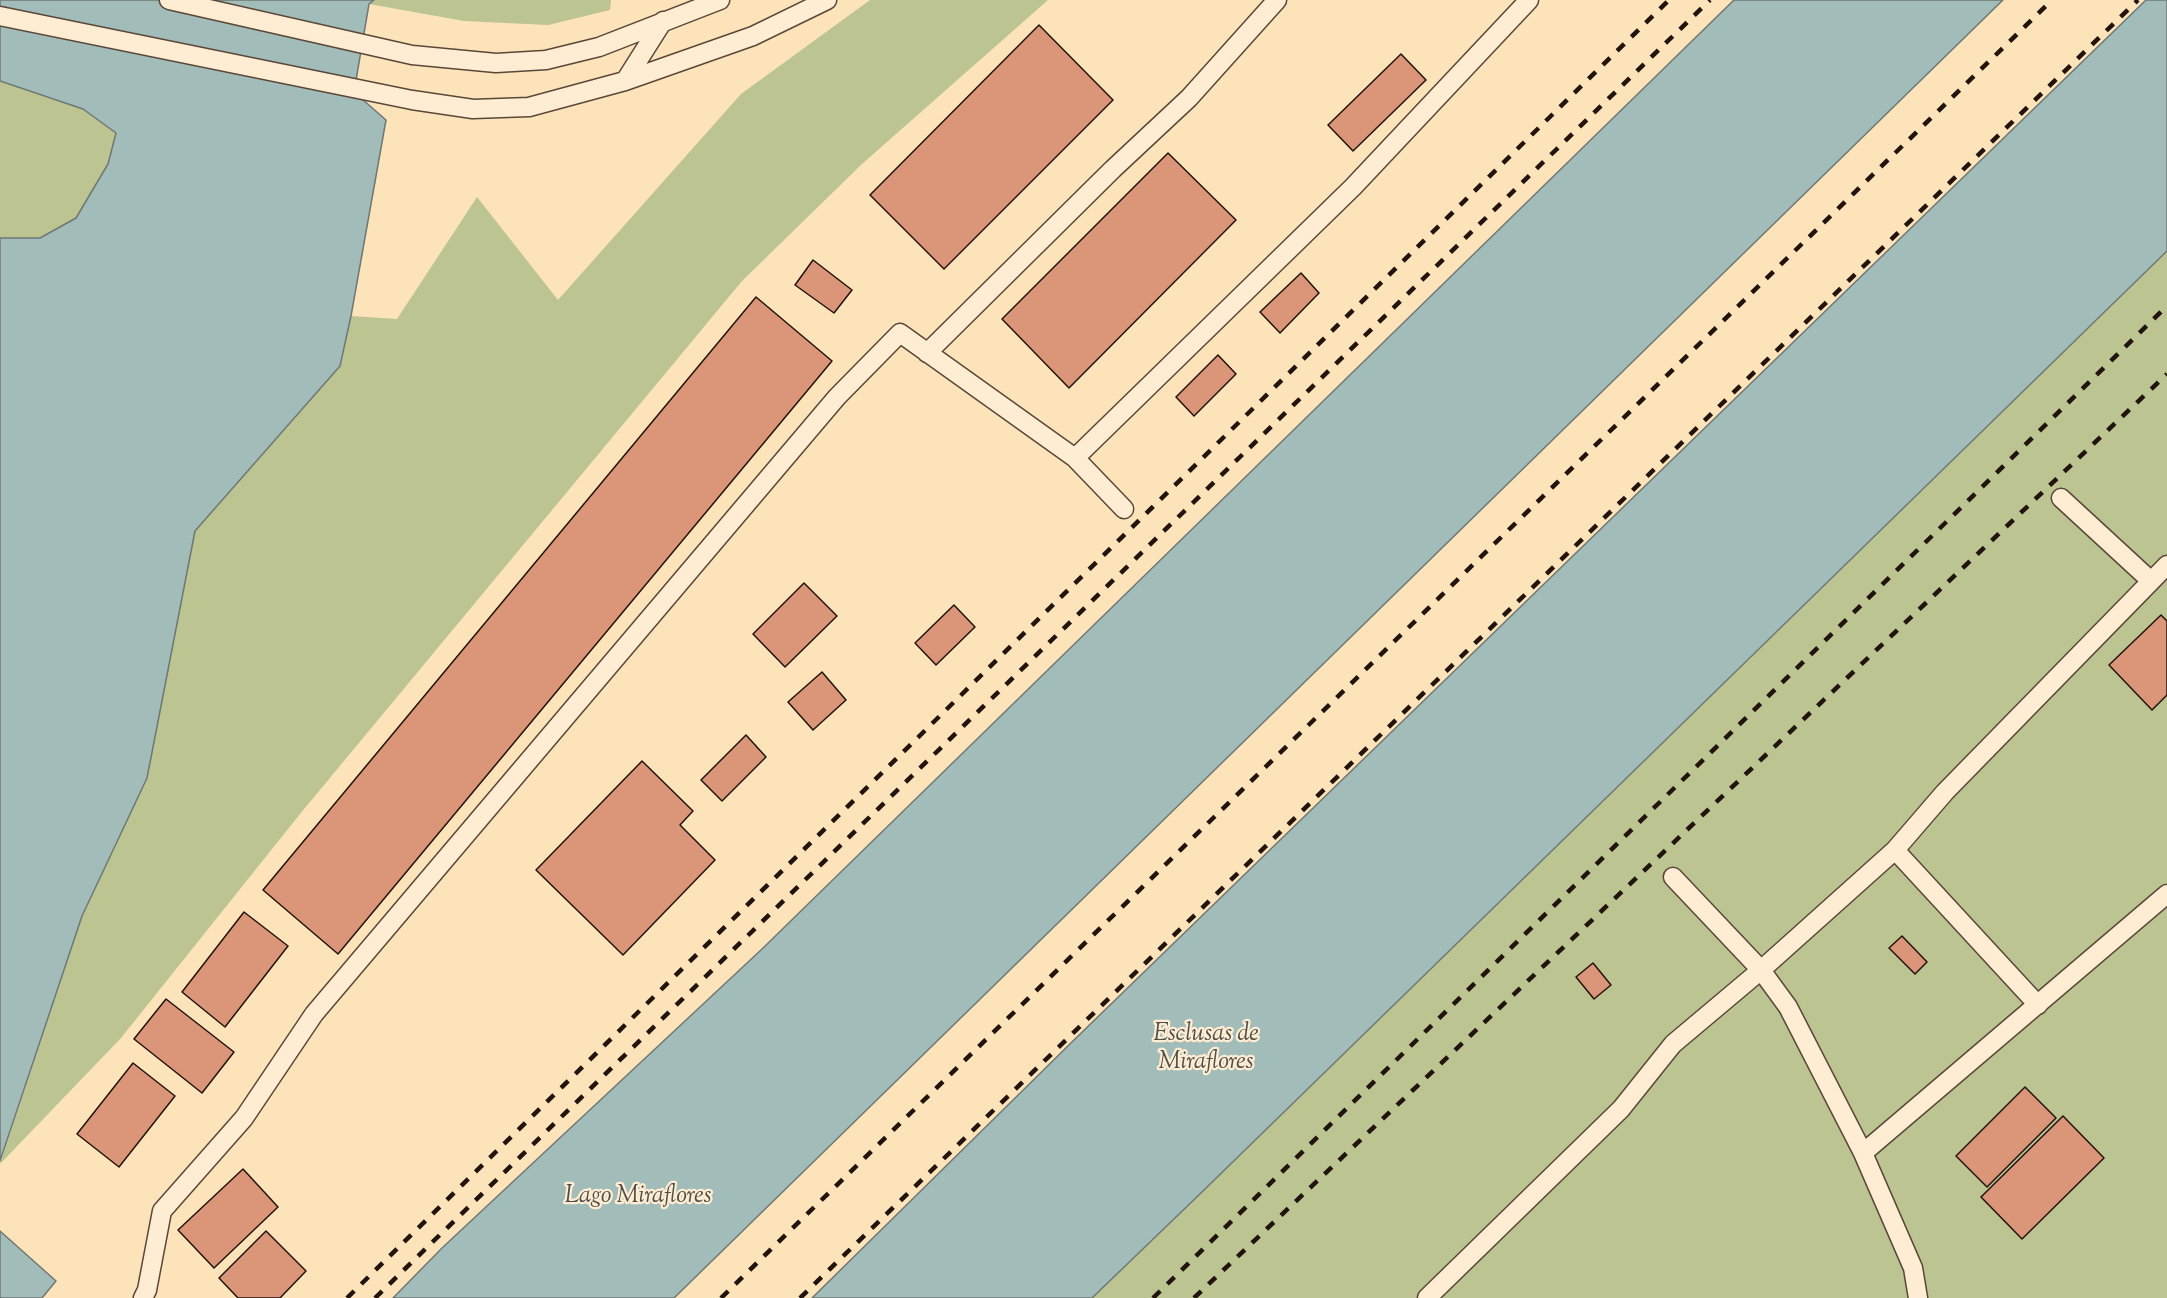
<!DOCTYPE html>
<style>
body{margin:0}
canvas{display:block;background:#fde3ba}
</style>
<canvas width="2167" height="1298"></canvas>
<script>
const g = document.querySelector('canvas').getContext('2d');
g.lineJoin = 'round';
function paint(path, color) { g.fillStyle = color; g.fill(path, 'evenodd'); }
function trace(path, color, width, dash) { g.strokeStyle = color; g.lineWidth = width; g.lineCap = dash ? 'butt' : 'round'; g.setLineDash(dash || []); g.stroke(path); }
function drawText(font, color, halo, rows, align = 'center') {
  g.font = font + ' "Sorts Mill Goudy",serif'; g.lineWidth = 4.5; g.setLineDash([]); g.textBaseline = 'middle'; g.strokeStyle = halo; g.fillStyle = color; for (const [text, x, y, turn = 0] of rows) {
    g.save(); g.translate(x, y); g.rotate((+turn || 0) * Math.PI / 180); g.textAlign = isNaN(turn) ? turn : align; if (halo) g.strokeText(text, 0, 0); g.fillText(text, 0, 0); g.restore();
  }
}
paint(new Path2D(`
 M 374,0 L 611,0 L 610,10 L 548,25 L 464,21 L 369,4 Z
 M 870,0 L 1048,0 L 862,164 L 742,281 L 300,814 L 121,1038 L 0,1164 L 82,916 L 147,778 L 195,531 L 340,366 L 351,316 L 397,319 L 477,197 L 558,300 L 741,94 Z
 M 0,81 L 83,109 L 116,133 L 108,164 L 76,218 L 40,238 L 0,238 Z
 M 2167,251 L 2167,1298 L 1092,1298 L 1203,1191 Z`), '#bcc492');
const water = new Path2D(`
 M 0,0 L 374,0 L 369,4 L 354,92 L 386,120 L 351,316 L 340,366 L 195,531 L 147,778 L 82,916 L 0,1161 L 0,238 L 40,238 L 76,218 L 108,164 L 116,133 L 83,109 L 0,81 Z
 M 1734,0 L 2003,0 L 674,1298 L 393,1298 L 442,1248 L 762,949 Z
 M 2146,0 L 2167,0 L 2167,251 L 1203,1191 L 1092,1298 L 812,1298 L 1076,1038 Z
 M 0,1231 L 56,1281 L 42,1298 L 0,1298 Z`);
paint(water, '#a2bcb9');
trace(water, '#6f7874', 1.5);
const building = new Path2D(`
 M 1039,25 L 1113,100 L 944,269 L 870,195 Z
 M 1401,54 L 1426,80 L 1353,151 L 1328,125 Z
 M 1168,153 L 1236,220 L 1069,388 L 1002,319 Z
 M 813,260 L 852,290 L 834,313 L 795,285 Z
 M 1301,273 L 1319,293 L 1280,333 L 1260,312 Z
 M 756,297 L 832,361 L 338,954 L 263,890 Z
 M 1218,355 L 1236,374 L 1194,416 L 1176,397 Z
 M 804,583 L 837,616 L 785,667 L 753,634 Z
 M 954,605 L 975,627 L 936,665 L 915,643 Z
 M 2161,615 L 2167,621 L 2167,695 L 2152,710 L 2109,665 Z
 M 822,672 L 846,700 L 813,730 L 788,702 Z
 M 746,735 L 766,757 L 722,801 L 701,780 Z
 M 642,761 L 693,811 L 680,825 L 715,860 L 623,955 L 536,870 Z
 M 244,912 L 288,946 L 225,1027 L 182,992 Z
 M 1902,936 L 1927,962 L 1915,974 L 1889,948 Z
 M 1593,963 L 1611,985 L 1594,999 L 1576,977 Z
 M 166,999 L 234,1052 L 202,1093 L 134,1039 Z
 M 133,1063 L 175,1096 L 119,1167 L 77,1134 Z
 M 2025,1087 L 2056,1118 L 1987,1187 L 1956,1156 Z
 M 2063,1116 L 2104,1158 L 2022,1239 L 1981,1197 Z
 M 243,1169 L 278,1207 L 214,1268 L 178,1230 Z
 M 266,1231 L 306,1271 L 280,1298 L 238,1298 L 219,1278 Z`);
paint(building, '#db9679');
trace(building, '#22130c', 1.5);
const lane = new Path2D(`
 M 169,0 L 412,55 L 496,63 L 546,60 L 599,47 L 720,0
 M 0,16 L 412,100 L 473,109 L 529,107 L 625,81 L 663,21
 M 625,81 L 753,36 L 827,0
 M 927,353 L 1113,169 L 1189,98 L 1277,0
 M 1075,458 L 1353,187 L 1529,0
 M 2061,498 L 2151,581
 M 1895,850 L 2038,1005
 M 1673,877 L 1761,970 L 1788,1007 L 1863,1153 L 1913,1268 L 1918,1298
 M 1863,1153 L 2167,894
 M 143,1298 L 147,1290 L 162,1211 L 244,1118 L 314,1014 L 837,397 L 900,333 L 1075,458 L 1124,509
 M 1427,1298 L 1621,1109 L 1673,1044 L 1761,970 L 1895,850 L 1945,792 L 2167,565`);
trace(lane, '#594738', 21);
trace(lane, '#feedd2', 18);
trace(new Path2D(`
 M 347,1298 L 1669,0
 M 375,1298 L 1710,0
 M 721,1298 L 2052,0
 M 800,1298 L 2138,0
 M 1153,1298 L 2167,306
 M 1194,1298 L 2167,374`), '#22130c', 4.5, [10, 10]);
drawText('italic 24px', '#4f4e49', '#feedd2', [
 ["Esclusas de",1206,1036],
 ["Miraflores",1206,1064],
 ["Lago Miraflores",638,1198]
]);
</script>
